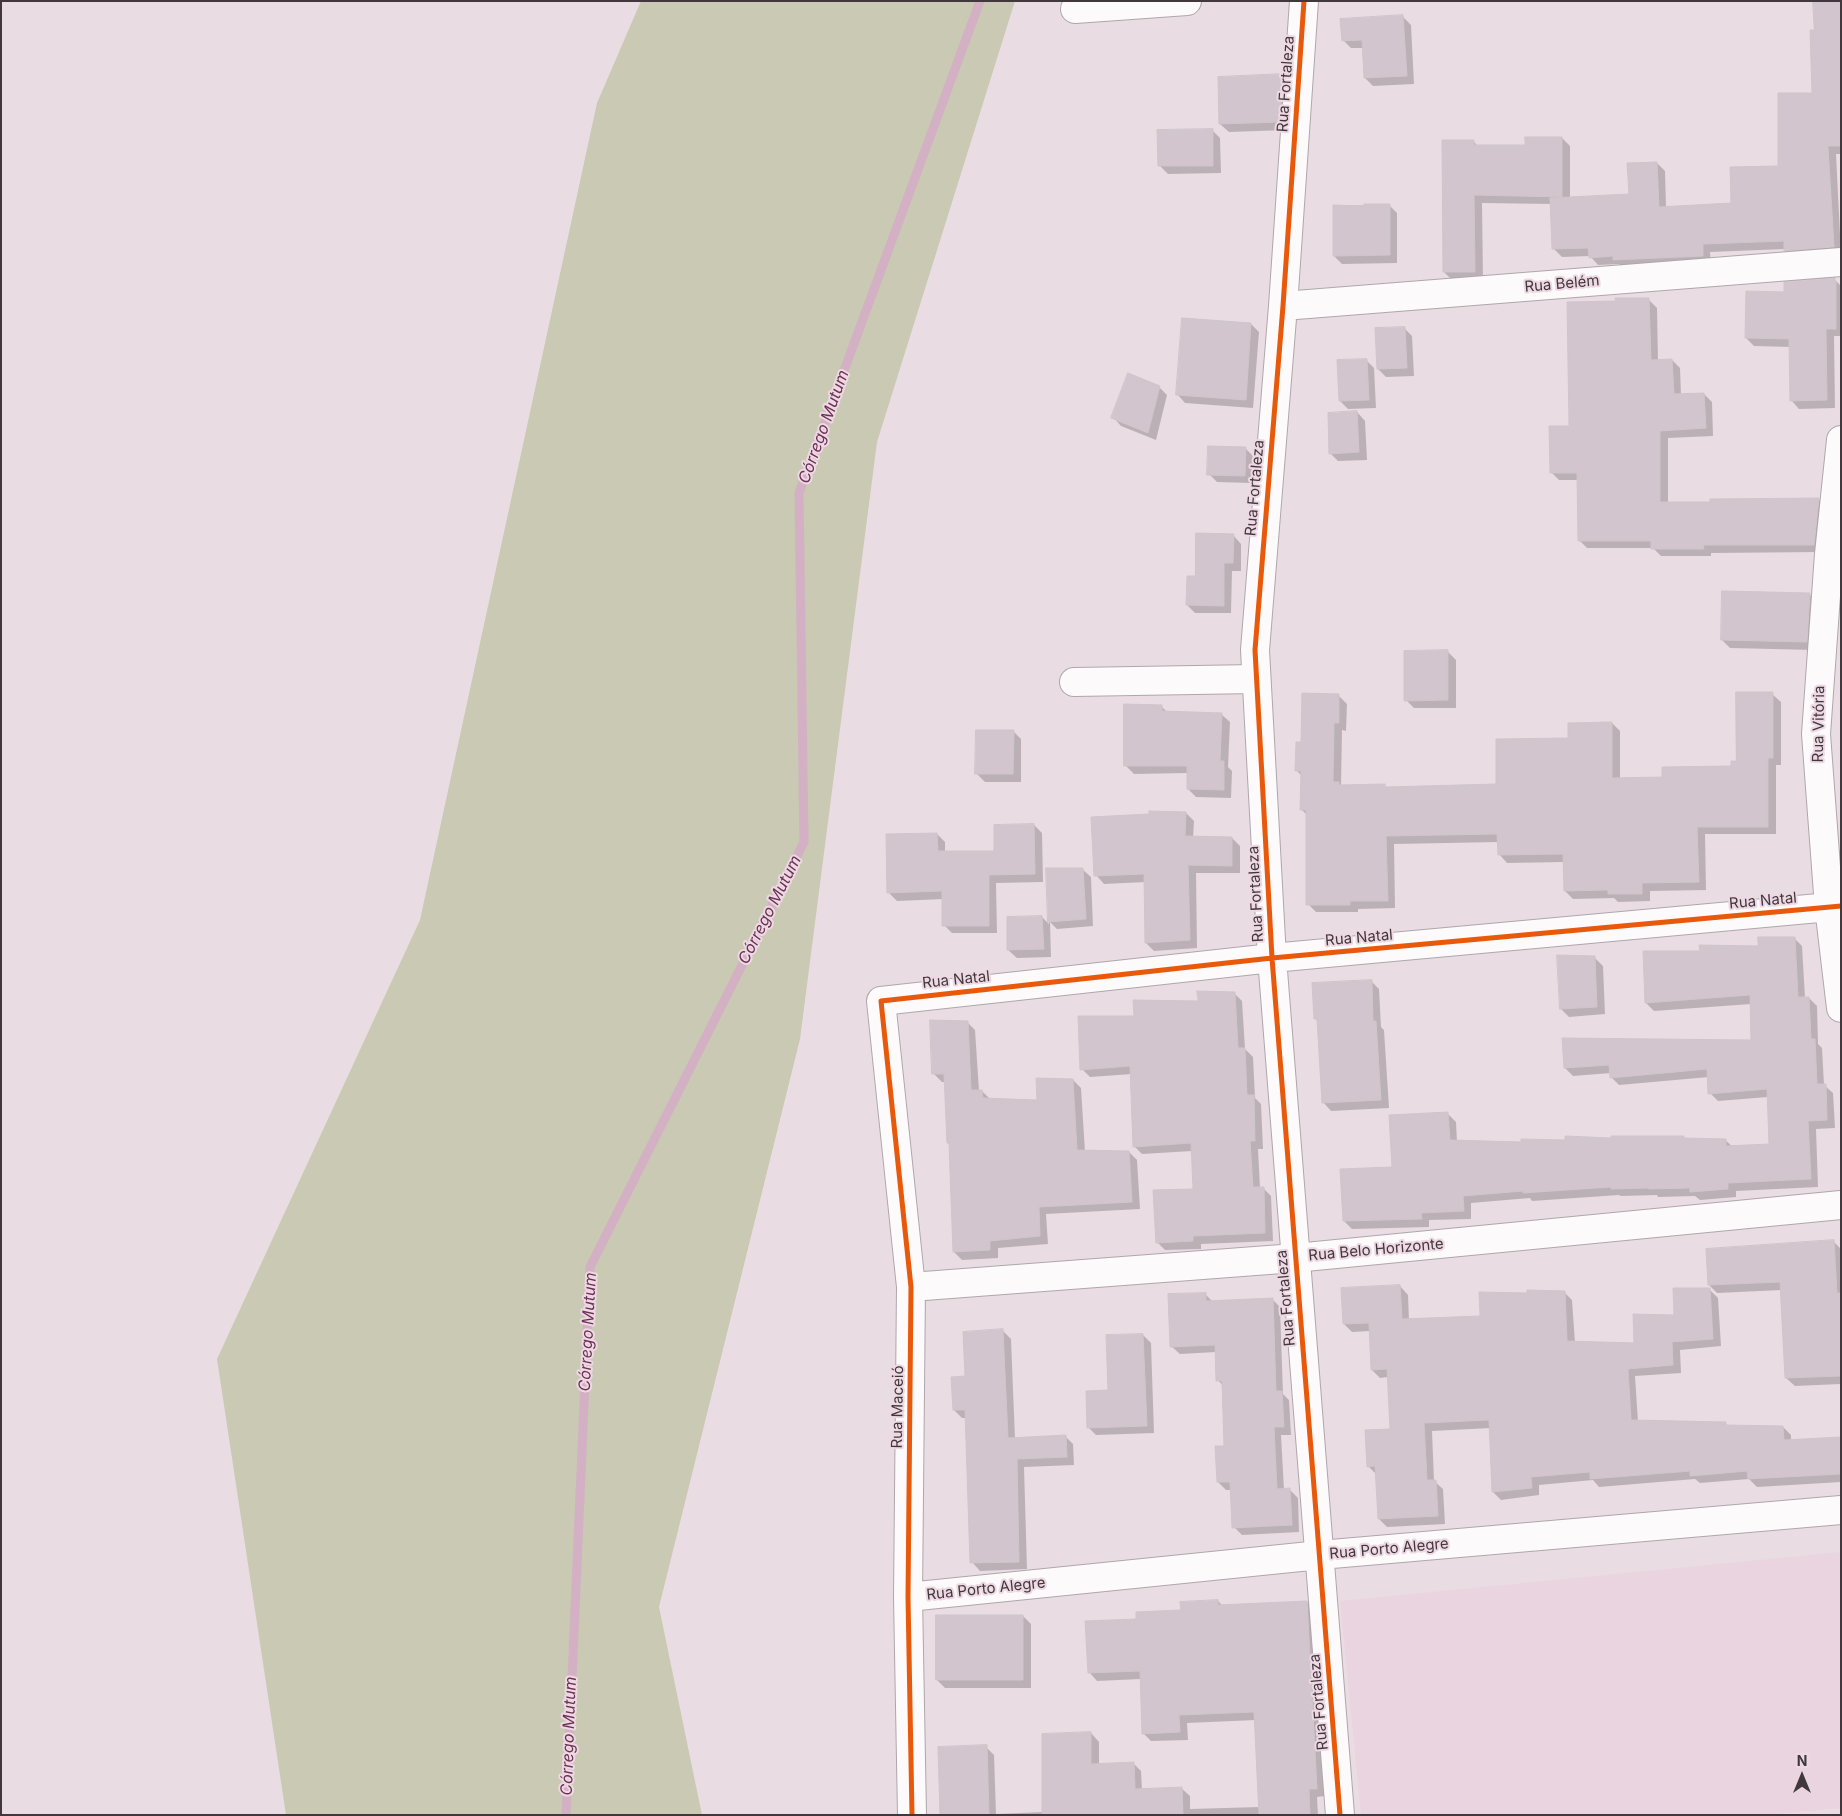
<!DOCTYPE html>
<meta charset="utf-8">
<style>
body{margin:0}
#map{position:relative;width:1842px;height:1816px;overflow:hidden;background:#e9dde3;font-family:Inter,sans-serif}
canvas{display:block}
.frame{position:absolute;inset:0;border:2px solid #41383d;pointer-events:none}
.north{position:absolute;left:1777px;top:1751px;width:50px;height:50px;-webkit-text-stroke:4px #eed8e3;paint-order:stroke;rotate:0deg;font-size:14px;font-weight:700;line-height:20px;text-align:center;color:#41383d}
.north::after{content:'';display:block;margin:auto;width:18px;height:22px;background:#41383d;clip-path:polygon(50% 0,100% 100%,50% 72%,0 100%)}
</style>
<div id="map">
<canvas width="1842" height="1816"></canvas>
<div class="frame"></div>
<div class="north">N</div>
</div>
<script>
const g = document.querySelector('canvas').getContext('2d');
g.lineJoin = 'round';
function paint(path, color) { g.fillStyle = color; g.fill(path, 'evenodd'); }
function trace(path, color, width, dash) { g.strokeStyle = color; g.lineWidth = width; g.lineCap = dash ? 'butt' : 'round'; g.setLineDash(dash || []); g.stroke(path); }
function drawText(font, color, halo, rows, align = 'center') {
  g.font = font + ' Inter,sans-serif'; g.lineWidth = 4; g.setLineDash([]); g.textBaseline = 'middle'; g.strokeStyle = halo; g.fillStyle = color; for (const [text, x, y, turn = 0] of rows) {
    g.save(); g.translate(x, y); g.rotate((+turn || 0) * Math.PI / 180); g.textAlign = isNaN(turn) ? turn : align; if (halo) g.strokeText(text, 0, 0); g.fillText(text, 0, 0); g.restore();
  }
}
paint(new Path2D(`
 M 1841,1552 L 1841,1808 L 1767,1815 L 1361,1815 L 1340,1601 Z`), '#ead4df');
paint(new Path2D(`
 M 641,1 L 1015,1 L 877,442 L 800,1039 L 659,1607 L 702,1815 L 286,1815 L 217,1359 L 420,920 L 597,103 Z`), '#c9c9b4');
paint(new Path2D(`
 M 1841,1 L 1841,154 L 1836,154 L 1841,255 L 1793,258 L 1785,249 L 1710,252 L 1711,264 L 1623,268 L 1619,264 L 1598,265 L 1590,256 L 1562,257 L 1554,249 L 1552,204 L 1482,203 L 1483,279 L 1452,280 L 1444,272 L 1473,141 L 1478,146 L 1526,146 L 1562,138 L 1570,146 L 1570,198 L 1630,195 L 1657,163 L 1665,171 L 1666,208 L 1732,204 L 1779,167 L 1813,94 L 1816,31 Z
 M 1403,17 L 1411,25 L 1414,84 L 1373,86 L 1365,78 L 1363,48 L 1351,48 L 1343,40 Z
 M 1283,76 L 1291,84 L 1288,130 L 1229,132 L 1220,124 Z
 M 1212,130 L 1220,138 L 1221,173 L 1168,174 L 1160,166 Z
 M 1389,205 L 1397,213 L 1397,263 L 1342,264 L 1334,256 L 1334,206 Z
 M 1834,279 L 1841,286 L 1841,336 L 1834,336 L 1835,408 L 1799,409 L 1791,400 L 1791,347 L 1754,346 L 1746,338 L 1786,293 Z
 M 1649,300 L 1657,308 L 1658,361 L 1672,360 L 1680,368 L 1681,395 L 1704,394 L 1712,402 L 1713,436 L 1668,438 L 1668,503 L 1818,499 L 1826,507 L 1822,552 L 1711,553 L 1711,556 L 1661,556 L 1653,548 L 1587,548 L 1579,540 L 1579,480 L 1559,480 L 1551,472 L 1571,427 Z
 M 1251,324 L 1259,332 L 1253,408 L 1185,403 L 1177,394 Z
 M 1404,328 L 1412,336 L 1414,376 L 1386,377 L 1378,369 Z
 M 1366,360 L 1374,368 L 1376,408 L 1348,409 L 1340,401 Z
 M 1159,387 L 1167,395 L 1156,440 L 1121,426 L 1113,417 Z
 M 1357,412 L 1365,421 L 1367,460 L 1338,461 L 1330,453 Z
 M 1245,448 L 1253,456 L 1252,483 L 1217,482 L 1209,474 Z
 M 1233,535 L 1241,544 L 1241,571 L 1232,571 L 1231,613 L 1195,613 L 1187,605 L 1197,578 Z
 M 1723,592 L 1810,595 L 1818,603 L 1815,650 L 1730,648 L 1722,640 Z
 M 1448,652 L 1456,660 L 1456,708 L 1414,708 L 1406,700 Z
 M 1772,694 L 1781,702 L 1781,765 L 1776,765 L 1776,834 L 1705,834 L 1706,890 L 1650,891 L 1650,901 L 1618,902 L 1614,898 L 1573,899 L 1565,891 L 1564,862 L 1507,863 L 1499,854 L 1499,842 L 1394,844 L 1395,908 L 1358,909 L 1358,912 L 1316,912 L 1308,904 L 1308,816 L 1302,810 L 1302,776 L 1297,771 L 1302,743 L 1338,695 L 1347,704 L 1346,731 L 1342,730 L 1341,786 L 1384,785 L 1387,788 L 1498,785 L 1569,739 L 1612,723 L 1620,731 L 1620,779 L 1663,779 L 1732,767 L 1737,763 Z
 M 1161,706 L 1168,713 L 1221,714 L 1230,722 L 1228,767 L 1232,771 L 1231,798 L 1196,797 L 1188,789 L 1188,773 L 1134,774 L 1126,766 Z
 M 1013,731 L 1021,739 L 1021,782 L 985,782 L 977,774 Z
 M 1186,813 L 1194,821 L 1193,838 L 1232,838 L 1240,846 L 1240,873 L 1196,873 L 1197,948 L 1154,951 L 1146,943 L 1146,882 L 1104,884 L 1096,875 Z
 M 1034,825 L 1042,833 L 1043,882 L 996,883 L 997,933 L 952,933 L 944,925 L 944,899 L 897,901 L 889,893 L 937,834 L 945,842 L 945,852 L 995,852 Z
 M 1047,869 L 1082,869 L 1091,877 L 1093,926 L 1057,929 L 1050,922 L 1051,957 L 1017,958 L 1008,950 L 1042,917 L 1049,924 Z
 M 1794,938 L 1802,946 L 1805,998 L 1809,998 L 1817,1006 L 1818,1044 L 1822,1048 L 1824,1085 L 1833,1093 L 1835,1128 L 1816,1129 L 1818,1187 L 1736,1191 L 1736,1197 L 1700,1200 L 1695,1196 L 1658,1197 L 1657,1195 L 1621,1196 L 1619,1195 L 1532,1201 L 1530,1198 L 1471,1203 L 1471,1219 L 1429,1220 L 1429,1227 L 1352,1229 L 1344,1221 L 1448,1114 L 1456,1122 L 1457,1142 L 1522,1143 L 1685,1139 L 1725,1140 L 1733,1147 L 1770,1146 L 1768,1097 L 1718,1101 L 1710,1093 L 1709,1077 L 1619,1085 L 1611,1077 L 1611,1073 L 1573,1076 L 1565,1068 L 1753,1041 L 1751,1004 L 1654,1011 L 1646,1003 L 1701,952 L 1759,947 Z
 M 1594,957 L 1603,966 L 1605,1014 L 1569,1017 L 1561,1009 Z
 M 1371,981 L 1379,989 L 1381,1027 L 1384,1030 L 1389,1108 L 1331,1111 L 1323,1102 L 1318,1022 L 1315,1018 Z
 M 1234,993 L 1242,1001 L 1245,1049 L 1253,1057 L 1255,1098 L 1261,1104 L 1263,1149 L 1258,1149 L 1260,1188 L 1263,1188 L 1271,1196 L 1273,1241 L 1201,1244 L 1201,1249 L 1165,1250 L 1157,1242 L 1194,1190 L 1192,1151 L 1142,1154 L 1134,1146 L 1132,1074 L 1090,1077 L 1082,1069 L 1135,1018 Z
 M 967,1022 L 975,1030 L 979,1091 L 982,1091 L 991,1100 L 1038,1101 L 1073,1080 L 1081,1088 L 1085,1152 L 1129,1152 L 1137,1160 L 1140,1209 L 1046,1214 L 1048,1244 L 998,1248 L 998,1258 L 962,1260 L 954,1252 L 950,1145 L 948,1143 L 946,1082 L 942,1082 L 934,1074 Z
 M 1834,1242 L 1841,1249 L 1841,1384 L 1795,1386 L 1786,1378 L 1782,1290 L 1717,1293 L 1709,1285 Z
 M 1400,1286 L 1408,1295 L 1409,1320 L 1481,1317 L 1528,1294 L 1564,1292 L 1572,1300 L 1575,1343 L 1635,1344 L 1710,1290 L 1718,1298 L 1721,1346 L 1680,1350 L 1681,1373 L 1635,1376 L 1638,1422 L 1725,1423 L 1728,1426 L 1783,1427 L 1791,1435 L 1791,1440 L 1841,1438 L 1841,1482 L 1757,1487 L 1749,1479 L 1700,1483 L 1695,1479 L 1599,1487 L 1593,1480 L 1539,1485 L 1539,1495 L 1501,1500 L 1493,1492 L 1491,1428 L 1432,1431 L 1434,1481 L 1443,1489 L 1445,1524 L 1387,1527 L 1379,1519 L 1376,1474 L 1368,1466 L 1391,1430 L 1388,1377 L 1380,1378 L 1372,1370 L 1370,1331 L 1352,1332 L 1344,1324 Z
 M 1205,1294 L 1213,1302 L 1272,1299 L 1280,1307 L 1283,1394 L 1289,1400 L 1291,1435 L 1281,1435 L 1284,1490 L 1290,1490 L 1298,1498 L 1299,1532 L 1242,1535 L 1234,1527 L 1232,1490 L 1226,1490 L 1218,1482 L 1226,1447 L 1223,1386 L 1218,1380 L 1216,1352 L 1180,1354 L 1171,1346 Z
 M 1003,1331 L 1011,1339 L 1015,1439 L 1065,1436 L 1073,1444 L 1074,1465 L 1024,1467 L 1027,1569 L 980,1571 L 972,1562 L 966,1418 L 962,1418 L 954,1410 L 966,1377 Z
 M 1143,1335 L 1151,1343 L 1154,1433 L 1096,1435 L 1088,1427 Z
 M 1218,1601 L 1223,1606 L 1307,1602 L 1315,1610 L 1325,1796 L 1317,1797 L 1318,1815 L 941,1815 L 986,1747 L 994,1755 L 996,1814 L 1043,1812 L 1091,1733 L 1099,1742 L 1099,1765 L 1133,1763 L 1141,1771 L 1142,1790 L 1181,1788 L 1190,1796 L 1190,1809 L 1260,1807 L 1256,1720 L 1187,1723 L 1188,1740 L 1151,1741 L 1143,1733 L 1141,1679 L 1097,1681 L 1089,1672 L 1138,1620 L 1182,1612 Z
 M 1023,1616 L 1031,1624 L 1031,1688 L 945,1688 L 937,1680 Z`), '#0003');
trace(new Path2D(`
 M 566,1815 L 590,1267 L 804,842 L 799,493 L 980,1`), '#d3b0c3', 9);
const building = new Path2D(`
 M 1813,1 L 1841,1 L 1841,146 L 1828,146 L 1834,247 L 1784,251 L 1784,241 L 1703,244 L 1703,256 L 1613,260 L 1613,256 L 1589,258 L 1588,248 L 1552,249 L 1550,198 L 1629,194 L 1627,163 L 1657,162 L 1659,207 L 1731,203 L 1730,167 L 1778,166 L 1778,93 L 1812,93 L 1810,30 L 1814,30 Z
 M 1403,15 L 1407,76 L 1364,78 L 1362,40 L 1342,41 L 1340,19 Z
 M 1283,74 L 1280,122 L 1219,124 L 1218,77 Z
 M 1213,129 L 1213,166 L 1158,166 L 1157,130 Z
 M 1525,137 L 1562,137 L 1562,197 L 1474,195 L 1475,272 L 1443,272 L 1442,140 L 1474,140 L 1474,145 L 1525,145 Z
 M 1364,204 L 1390,204 L 1390,255 L 1333,256 L 1333,205 L 1364,206 Z
 M 1835,278 L 1835,282 L 1836,282 L 1836,329 L 1826,329 L 1827,400 L 1790,401 L 1789,339 L 1745,338 L 1746,291 L 1784,292 L 1784,282 Z
 M 1615,298 L 1649,298 L 1651,360 L 1672,359 L 1674,394 L 1704,393 L 1706,428 L 1660,431 L 1660,502 L 1710,502 L 1710,499 L 1819,498 L 1814,545 L 1703,545 L 1704,549 L 1651,549 L 1651,541 L 1578,541 L 1577,473 L 1550,473 L 1549,426 L 1569,426 L 1567,302 L 1616,301 Z
 M 1182,318 L 1251,323 L 1246,400 L 1176,395 Z
 M 1405,327 L 1407,368 L 1377,369 L 1375,328 Z
 M 1367,359 L 1369,400 L 1339,401 L 1337,360 Z
 M 1128,373 L 1160,386 L 1148,433 L 1111,418 Z
 M 1357,411 L 1359,452 L 1329,454 L 1328,413 Z
 M 1208,446 L 1246,447 L 1245,476 L 1207,475 Z
 M 1196,533 L 1234,534 L 1233,563 L 1224,563 L 1224,606 L 1186,605 L 1187,576 L 1195,576 Z
 M 1722,591 L 1810,593 L 1807,642 L 1721,640 Z
 M 1448,650 L 1448,700 L 1404,701 L 1404,651 Z
 M 1736,692 L 1773,692 L 1773,758 L 1768,758 L 1768,827 L 1697,827 L 1699,882 L 1642,883 L 1642,894 L 1608,894 L 1608,890 L 1564,891 L 1563,854 L 1498,855 L 1497,834 L 1386,836 L 1388,901 L 1350,901 L 1350,905 L 1306,905 L 1306,810 L 1300,810 L 1301,771 L 1295,771 L 1296,742 L 1301,742 L 1302,693 L 1339,694 L 1339,723 L 1334,723 L 1333,782 L 1339,782 L 1339,785 L 1385,784 L 1385,787 L 1496,784 L 1496,739 L 1568,738 L 1568,723 L 1612,722 L 1612,778 L 1662,777 L 1662,767 L 1731,766 L 1731,761 L 1736,761 Z
 M 1124,704 L 1162,705 L 1162,711 L 1222,713 L 1220,761 L 1224,761 L 1224,790 L 1187,789 L 1187,766 L 1124,766 Z
 M 976,730 L 1014,730 L 1013,774 L 975,774 Z
 M 1149,811 L 1186,812 L 1185,836 L 1232,837 L 1232,866 L 1188,865 L 1190,940 L 1145,943 L 1144,874 L 1094,876 L 1091,817 L 1149,814 Z
 M 1034,824 L 1035,874 L 989,875 L 989,926 L 942,926 L 942,891 L 887,893 L 886,834 L 937,833 L 938,851 L 994,851 L 994,825 Z
 M 1046,868 L 1083,868 L 1086,919 L 1048,922 Z
 M 1042,916 L 1044,949 L 1007,950 L 1007,917 Z
 M 1758,937 L 1795,937 L 1798,997 L 1809,997 L 1811,1039 L 1815,1039 L 1817,1084 L 1826,1084 L 1827,1120 L 1808,1121 L 1811,1179 L 1728,1183 L 1728,1189 L 1690,1192 L 1690,1188 L 1649,1189 L 1649,1188 L 1611,1189 L 1611,1187 L 1523,1193 L 1523,1191 L 1463,1196 L 1464,1211 L 1421,1213 L 1422,1219 L 1343,1221 L 1340,1169 L 1392,1167 L 1389,1115 L 1448,1112 L 1450,1140 L 1521,1142 L 1521,1139 L 1565,1140 L 1565,1136 L 1611,1138 L 1611,1136 L 1684,1136 L 1684,1138 L 1726,1139 L 1726,1146 L 1769,1144 L 1767,1089 L 1708,1094 L 1707,1069 L 1610,1078 L 1609,1065 L 1564,1068 L 1562,1038 L 1751,1040 L 1750,995 L 1645,1003 L 1643,951 L 1700,951 L 1699,945 L 1758,946 Z
 M 1557,955 L 1595,956 L 1597,1007 L 1560,1009 Z
 M 1372,980 L 1373,1021 L 1376,1021 L 1381,1100 L 1322,1103 L 1317,1019 L 1314,1019 L 1312,983 Z
 M 1197,991 L 1235,992 L 1238,1048 L 1245,1048 L 1247,1095 L 1254,1095 L 1255,1141 L 1250,1141 L 1253,1187 L 1264,1187 L 1265,1233 L 1193,1236 L 1193,1241 L 1156,1243 L 1153,1190 L 1193,1189 L 1191,1143 L 1133,1147 L 1130,1066 L 1080,1070 L 1078,1016 L 1134,1016 L 1133,1000 L 1198,1001 Z
 M 930,1020 L 968,1021 L 971,1090 L 982,1090 L 983,1098 L 1037,1100 L 1036,1078 L 1073,1079 L 1077,1150 L 1129,1151 L 1132,1202 L 1039,1207 L 1040,1236 L 990,1241 L 990,1250 L 953,1252 L 949,1143 L 947,1143 L 944,1074 L 932,1074 Z
 M 1834,1240 L 1837,1293 L 1841,1293 L 1841,1376 L 1785,1378 L 1780,1282 L 1708,1285 L 1706,1249 Z
 M 1400,1285 L 1402,1319 L 1480,1316 L 1479,1292 L 1527,1293 L 1527,1290 L 1565,1291 L 1567,1341 L 1634,1343 L 1633,1314 L 1674,1315 L 1673,1288 L 1710,1288 L 1713,1339 L 1672,1342 L 1673,1365 L 1628,1369 L 1631,1420 L 1726,1422 L 1726,1425 L 1783,1426 L 1784,1440 L 1841,1437 L 1841,1474 L 1748,1479 L 1747,1471 L 1690,1476 L 1690,1471 L 1590,1479 L 1590,1472 L 1531,1477 L 1532,1488 L 1492,1492 L 1489,1420 L 1424,1423 L 1427,1480 L 1436,1480 L 1438,1516 L 1378,1519 L 1375,1466 L 1367,1467 L 1365,1430 L 1390,1429 L 1387,1369 L 1371,1370 L 1369,1323 L 1343,1324 L 1341,1288 Z
 M 1206,1293 L 1206,1301 L 1273,1298 L 1276,1391 L 1282,1391 L 1284,1427 L 1274,1427 L 1277,1489 L 1290,1488 L 1292,1525 L 1232,1528 L 1230,1482 L 1217,1482 L 1215,1446 L 1224,1446 L 1222,1381 L 1216,1381 L 1215,1345 L 1170,1347 L 1168,1294 Z
 M 1003,1329 L 1008,1438 L 1066,1435 L 1067,1457 L 1017,1459 L 1019,1562 L 970,1563 L 965,1410 L 953,1410 L 951,1377 L 965,1376 L 963,1332 Z
 M 1143,1334 L 1147,1426 L 1087,1428 L 1086,1391 L 1108,1390 L 1106,1335 Z
 M 1218,1600 L 1218,1605 L 1307,1601 L 1317,1789 L 1309,1789 L 1310,1815 L 1259,1815 L 1254,1712 L 1179,1715 L 1180,1732 L 1142,1734 L 1140,1671 L 1088,1673 L 1085,1621 L 1136,1619 L 1136,1612 L 1181,1610 L 1180,1602 Z
 M 936,1615 L 1023,1615 L 1023,1680 L 936,1680 Z
 M 1091,1732 L 1091,1764 L 1134,1762 L 1135,1789 L 1182,1787 L 1183,1815 L 1042,1815 L 1042,1734 Z
 M 987,1745 L 989,1815 L 940,1815 L 938,1747 Z`);
paint(building, '#d3c5cd');
trace(building, '#cec5ca', 1);
const street = new Path2D(`
 M 1304,1 L 1283,306 L 1255,650 L 1272,958 L 1340,1815
 M 1075,9 L 1187,1
 M 1283,306 L 1841,262
 M 1841,440 L 1829,554 L 1816,734 L 1829,907 L 1841,1008
 M 1074,682 L 1256,679
 M 911,1287 L 1295,1258 L 1841,1205
 M 908,1597 L 1320,1555 L 1841,1510
 M 912,1815 L 908,1597 L 911,1287 L 881,1001 L 1272,958 L 1841,906`);
trace(street, '#afa6ab', 30);
trace(street, '#fcfafb', 28);
trace(new Path2D(`
 M 1304,1 L 1283,306 L 1255,650 L 1272,958 L 1340,1815
 M 912,1815 L 908,1597 L 911,1287 L 881,1001 L 1272,958 L 1841,906`), '#e8590c', 5);
drawText('15px', '#41383d', '#eed8e3', [
 ["Rua Fortaleza",1286,84,-86],
 ["Rua Belém",1562,284,-5],
 ["Rua Fortaleza",1255,488,-85],
 ["Rua Vitória",1819,724,-89],
 ["Rua Fortaleza",1256,894,-93],
 ["Rua Natal",1763,901,-5],
 ["Rua Natal",1359,938,-5],
 ["Rua Natal",956,980,-6],
 ["Rua Belo Horizonte",1376,1250,-5],
 ["Rua Fortaleza",1286,1298,-95],
 ["Rua Maceió",898,1407,-89],
 ["Rua Porto Alegre",1389,1549,-5],
 ["Rua Porto Alegre",986,1589,-6],
 ["Rua Fortaleza",1319,1702,-95]
]);
drawText('italic 16px', '#6b3254', '#eed8e3', [
 ["Córrego Mutum",824,427,-70],
 ["Córrego Mutum",770,910,-63],
 ["Córrego Mutum",588,1332,-87],
 ["Córrego Mutum",569,1736,-88]
]);
</script>
